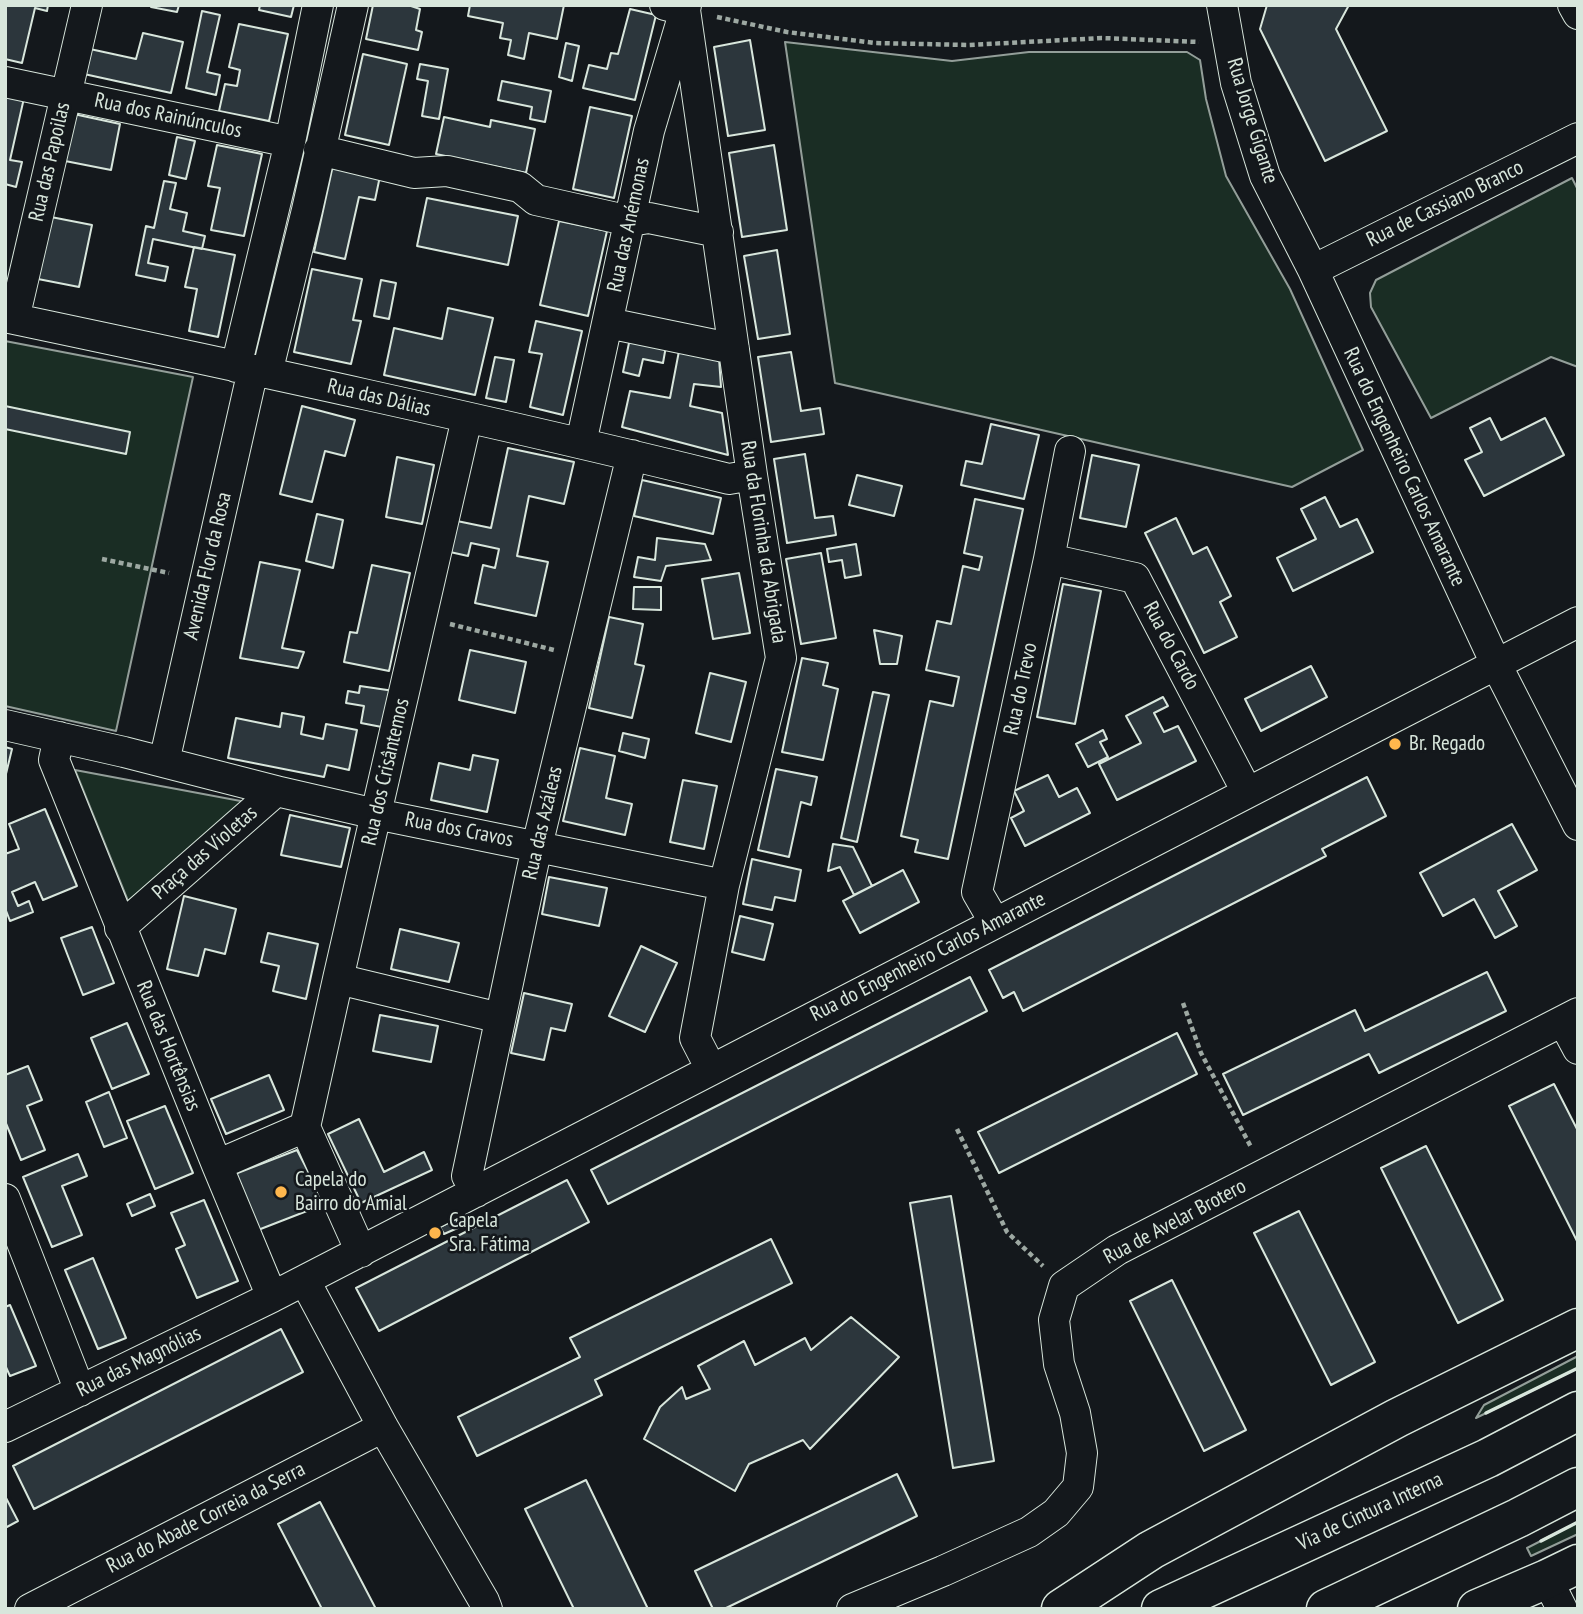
<!DOCTYPE html>
<meta charset="utf-8">
<style>
body{margin:0}
#map{position:relative;width:1583px;height:1614px;overflow:hidden;background:#14181c;font-family:"PT Sans Narrow",sans-serif}
canvas{display:block}
.frame{position:absolute;inset:0;border:7px solid #d8e6dc;pointer-events:none}
</style>
<div id="map">
<canvas width="1583" height="1614"></canvas>
<div class="frame"></div>
</div>
<script>
const g = document.querySelector('canvas').getContext('2d');
g.lineJoin = 'round';
function paint(path, color) { g.fillStyle = color; g.fill(path, 'evenodd'); }
function trace(path, color, width, dash) { g.strokeStyle = color; g.lineWidth = width; g.lineCap = dash ? 'butt' : 'round'; g.setLineDash(dash || []); g.stroke(path); }
function drawText(font, color, halo, rows, align = 'center') {
  g.font = font + ' "PT Sans Narrow",sans-serif'; g.lineWidth = 5; g.setLineDash([]); g.textBaseline = 'middle'; g.strokeStyle = halo; g.fillStyle = color; for (const [text, x, y, turn = 0] of rows) {
    g.save(); g.translate(x, y); g.rotate((+turn || 0) * Math.PI / 180); g.textAlign = isNaN(turn) ? turn : align; if (halo) g.strokeText(text, 0, 0); g.fillText(text, 0, 0); g.restore();
  }
}
const green = new Path2D(`
 M 785,42 L 952,61 L 1029,52 L 1187,52 L 1200,60 L 1206,99 L 1226,176 L 1290,289 L 1363,450 L 1292,487 L 835,383 Z
 M 1572,178 L 1578,190 L 1578,367 L 1551,357 L 1431,418 L 1371,307 L 1370,293 L 1376,280 Z
 M 5,341 L 193,377 L 116,731 L 5,706 Z
 M 75,770 L 246,802 L 128,901 Z
 M 1578,1356 L 1578,1368 L 1476,1418 L 1484,1405 Z
 M 1578,1522 L 1578,1534 L 1531,1556 L 1527,1548 Z`);
paint(green, '#1a2d24');
trace(green, '#939e99', 2);
const building = new Path2D(`
 M 5,5 L 48,5 L 47,11 L 35,8 L 22,63 L 5,59 Z
 M 152,5 L 179,5 L 177,12 L 151,7 Z
 M 260,5 L 294,5 L 291,17 L 259,10 Z
 M 373,5 L 408,5 L 420,9 L 416,30 L 422,32 L 418,50 L 366,39 Z
 M 470,5 L 564,5 L 557,39 L 529,33 L 524,59 L 508,55 L 511,40 L 500,38 L 503,23 L 468,16 Z
 M 1267,5 L 1349,5 L 1336,29 L 1387,131 L 1325,161 L 1260,29 Z
 M 630,9 L 656,15 L 635,100 L 583,88 L 589,65 L 607,69 L 611,53 L 618,54 Z
 M 202,11 L 220,15 L 207,72 L 220,75 L 216,95 L 186,88 Z
 M 239,24 L 288,34 L 269,121 L 219,111 L 225,84 L 237,86 L 240,70 L 229,67 Z
 M 143,33 L 183,42 L 171,93 L 84,74 L 90,49 L 136,59 Z
 M 750,40 L 765,130 L 728,136 L 714,47 Z
 M 566,43 L 579,46 L 572,81 L 559,77 Z
 M 363,54 L 407,64 L 389,145 L 345,135 Z
 M 420,64 L 448,69 L 439,119 L 422,116 L 428,81 L 417,79 Z
 M 502,81 L 551,91 L 545,122 L 530,119 L 532,107 L 498,100 Z
 M 5,94 L 24,98 L 10,160 L 22,162 L 16,187 L 5,184 Z
 M 590,107 L 632,116 L 614,198 L 573,189 Z
 M 69,113 L 120,124 L 111,170 L 60,160 Z
 M 444,117 L 490,127 L 491,120 L 535,129 L 526,173 L 436,154 Z
 M 177,137 L 195,141 L 186,179 L 169,175 Z
 M 217,145 L 262,154 L 244,236 L 211,230 L 220,188 L 208,186 Z
 M 774,145 L 787,230 L 742,237 L 729,153 Z
 M 333,165 L 380,176 L 375,200 L 359,197 L 345,259 L 314,252 Z
 M 164,181 L 176,183 L 170,209 L 187,213 L 183,231 L 205,236 L 202,249 L 153,239 L 148,263 L 168,267 L 165,281 L 136,275 L 146,226 L 154,228 Z
 M 427,198 L 518,216 L 508,265 L 417,246 Z
 M 51,217 L 92,225 L 79,287 L 38,279 Z
 M 559,221 L 607,231 L 588,316 L 540,305 Z
 M 194,247 L 235,255 L 218,337 L 189,331 L 197,289 L 185,287 Z
 M 777,250 L 790,334 L 758,339 L 744,256 Z
 M 312,269 L 362,279 L 353,320 L 361,321 L 351,364 L 294,352 Z
 M 381,280 L 396,283 L 389,319 L 374,316 Z
 M 448,308 L 493,318 L 475,395 L 384,375 L 394,328 L 442,339 Z
 M 536,321 L 582,331 L 563,415 L 530,407 L 542,354 L 529,352 Z
 M 630,338 L 666,346 L 663,363 L 643,359 L 639,376 L 623,372 Z
 M 679,351 L 719,358 L 721,387 L 694,384 L 690,406 L 722,413 L 728,455 L 622,427 L 630,391 L 670,398 Z
 M 791,352 L 801,411 L 820,408 L 824,434 L 771,442 L 758,357 Z
 M 495,357 L 514,360 L 506,402 L 486,398 Z
 M 5,406 L 130,432 L 126,454 L 5,429 Z
 M 302,406 L 355,420 L 345,456 L 325,451 L 312,502 L 280,494 Z
 M 1490,418 L 1501,440 L 1545,418 L 1564,455 L 1484,496 L 1465,460 L 1482,452 L 1470,428 Z
 M 991,424 L 1039,435 L 1024,499 L 961,485 L 966,461 L 982,464 Z
 M 508,448 L 574,462 L 564,504 L 529,496 L 517,556 L 548,562 L 536,616 L 475,603 L 483,565 L 495,568 L 499,549 L 471,543 L 468,556 L 450,552 L 457,521 L 491,528 Z
 M 805,454 L 815,518 L 833,516 L 836,535 L 787,543 L 774,459 Z
 M 1092,455 L 1139,465 L 1126,527 L 1080,518 Z
 M 397,457 L 434,465 L 422,524 L 386,517 Z
 M 857,475 L 902,486 L 894,516 L 849,505 Z
 M 642,480 L 721,498 L 713,534 L 634,516 Z
 M 1325,497 L 1340,527 L 1357,519 L 1373,552 L 1293,591 L 1277,558 L 1316,539 L 1301,509 Z
 M 975,499 L 1023,509 L 948,859 L 915,852 L 918,840 L 901,836 L 930,701 L 953,706 L 959,677 L 926,670 L 937,621 L 951,624 L 963,566 L 979,570 L 982,557 L 964,553 Z
 M 317,514 L 343,520 L 333,568 L 306,561 Z
 M 1176,518 L 1193,554 L 1207,547 L 1231,596 L 1220,602 L 1237,637 L 1204,653 L 1145,533 Z
 M 657,538 L 705,544 L 711,560 L 666,566 L 661,581 L 634,577 L 638,557 L 655,560 Z
 M 856,544 L 861,575 L 845,578 L 842,560 L 829,562 L 827,549 Z
 M 821,553 L 836,638 L 801,644 L 786,559 Z
 M 260,562 L 300,570 L 282,648 L 304,652 L 298,668 L 240,658 Z
 M 372,565 L 410,573 L 389,671 L 344,662 L 350,632 L 357,633 Z
 M 739,573 L 750,633 L 713,639 L 702,579 Z
 M 1063,584 L 1101,591 L 1075,724 L 1037,717 Z
 M 634,587 L 661,587 L 661,610 L 633,609 Z
 M 609,617 L 643,624 L 635,664 L 644,666 L 632,718 L 589,708 Z
 M 874,630 L 902,636 L 897,664 L 880,664 Z
 M 470,650 L 526,662 L 515,713 L 459,700 Z
 M 802,658 L 828,663 L 823,685 L 838,689 L 823,760 L 782,752 Z
 M 1311,666 L 1327,697 L 1261,731 L 1245,699 Z
 M 710,673 L 746,682 L 731,742 L 696,733 Z
 M 360,686 L 394,691 L 387,728 L 361,723 L 364,706 L 346,703 L 348,691 L 359,693 Z
 M 873,692 L 889,695 L 857,842 L 841,838 Z
 M 1163,697 L 1168,706 L 1154,713 L 1164,732 L 1178,726 L 1196,761 L 1117,800 L 1099,764 L 1141,743 L 1126,716 Z
 M 282,713 L 304,717 L 301,734 L 323,739 L 326,724 L 357,730 L 349,770 L 327,765 L 324,777 L 228,758 L 236,718 L 280,727 Z
 M 1103,730 L 1107,739 L 1100,742 L 1108,757 L 1088,767 L 1076,744 Z
 M 623,733 L 649,739 L 645,758 L 619,751 Z
 M 5,747 L 12,749 L 5,778 Z
 M 580,748 L 615,756 L 606,798 L 632,804 L 625,835 L 563,821 Z
 M 473,755 L 498,760 L 487,812 L 431,800 L 439,763 L 470,770 Z
 M 776,769 L 817,777 L 811,805 L 801,802 L 789,857 L 758,850 Z
 M 1048,775 L 1059,797 L 1077,788 L 1090,813 L 1025,846 L 1011,818 L 1024,811 L 1014,791 Z
 M 1367,777 L 1386,816 L 1322,849 L 1326,856 L 1023,1011 L 1014,992 L 1003,998 L 989,970 Z
 M 683,780 L 717,786 L 704,849 L 670,842 Z
 M 45,809 L 77,886 L 43,900 L 35,882 L 12,892 L 18,906 L 29,901 L 33,912 L 10,921 L 5,908 L 5,854 L 19,849 L 9,824 Z
 M 290,815 L 350,828 L 341,867 L 281,855 Z
 M 1512,824 L 1537,870 L 1498,891 L 1517,926 L 1495,938 L 1474,899 L 1443,916 L 1420,873 Z
 M 833,844 L 853,847 L 872,886 L 854,895 L 840,867 L 828,871 Z
 M 752,859 L 801,870 L 795,901 L 775,897 L 772,910 L 743,904 Z
 M 903,870 L 919,902 L 860,933 L 843,901 Z
 M 549,877 L 607,888 L 599,926 L 542,914 Z
 M 184,896 L 236,909 L 225,954 L 205,949 L 198,976 L 167,969 Z
 M 740,916 L 773,924 L 764,960 L 732,952 Z
 M 92,927 L 114,983 L 83,995 L 61,938 Z
 M 400,929 L 459,943 L 449,982 L 391,969 Z
 M 268,933 L 318,944 L 306,999 L 273,991 L 279,966 L 261,962 Z
 M 641,946 L 677,963 L 645,1032 L 609,1016 Z
 M 1487,972 L 1506,1011 L 1379,1073 L 1369,1054 L 1243,1115 L 1223,1074 L 1355,1010 L 1365,1031 Z
 M 970,977 L 987,1011 L 608,1204 L 591,1170 Z
 M 524,993 L 572,1004 L 565,1031 L 551,1028 L 544,1060 L 511,1053 Z
 M 380,1015 L 438,1026 L 431,1062 L 373,1051 Z
 M 127,1023 L 149,1074 L 112,1089 L 91,1038 Z
 M 1177,1033 L 1197,1074 L 999,1173 L 978,1132 Z
 M 28,1066 L 42,1100 L 27,1106 L 45,1150 L 21,1160 L 5,1121 L 5,1075 Z
 M 269,1075 L 284,1110 L 226,1134 L 211,1099 Z
 M 1554,1084 L 1578,1131 L 1578,1243 L 1509,1106 Z
 M 109,1092 L 127,1138 L 104,1147 L 86,1102 Z
 M 165,1106 L 193,1173 L 155,1189 L 127,1121 Z
 M 359,1119 L 384,1172 L 424,1152 L 432,1170 L 361,1203 L 328,1134 Z
 M 1426,1146 L 1503,1300 L 1458,1323 L 1381,1168 Z
 M 297,1150 L 325,1204 L 258,1230 L 235,1174 Z
 M 78,1154 L 87,1176 L 62,1186 L 82,1235 L 52,1247 L 23,1177 Z
 M 567,1180 L 589,1222 L 379,1331 L 356,1288 Z
 M 150,1194 L 155,1206 L 132,1216 L 127,1204 Z
 M 951,1196 L 994,1461 L 953,1468 L 910,1203 Z
 M 204,1200 L 238,1281 L 197,1298 L 176,1249 L 185,1245 L 171,1213 Z
 M 1299,1211 L 1375,1362 L 1331,1385 L 1254,1233 Z
 M 456,1219 L 460,1227 L 444,1234 L 440,1227 Z
 M 771,1239 L 792,1283 L 595,1380 L 602,1395 L 477,1456 L 458,1417 L 580,1357 L 570,1338 Z
 M 93,1258 L 126,1338 L 98,1349 L 65,1270 Z
 M 1172,1280 L 1246,1430 L 1204,1451 L 1130,1301 Z
 M 10,1305 L 36,1366 L 10,1376 L 5,1365 L 5,1307 Z
 M 851,1317 L 899,1357 L 810,1449 L 803,1440 L 749,1464 L 735,1491 L 644,1439 L 660,1407 L 682,1387 L 686,1399 L 710,1389 L 698,1366 L 744,1341 L 755,1365 L 805,1338 L 811,1350 Z
 M 281,1329 L 303,1372 L 34,1509 L 13,1466 Z
 M 897,1474 L 917,1516 L 724,1609 L 713,1609 L 695,1571 Z
 M 586,1480 L 648,1609 L 574,1609 L 525,1509 Z
 M 5,1496 L 18,1521 L 5,1528 Z
 M 320,1502 L 376,1609 L 322,1609 L 278,1524 Z`);
paint(building, '#2c363c');
trace(building, '#d8e6dc', 2);
const street = new Path2D(`
 M 686,5 L 685,10 L 752,475 L 781,658 L 724,885 L 695,1038 L 711,1069
 M 1222,5 L 1236,83 L 1265,176 L 1313,270 L 1496,664 L 1578,825
 M 1573,5 L 1578,14
 M 5,82 L 290,142
 M 319,150 L 414,173 L 447,171 L 520,187 L 536,200 L 630,221 L 649,218 L 718,232
 M 1313,270 L 1578,138
 M 5,317 C 247,368 489,420 729,479 L 752,475
 M 14,319 L 87,5
 M 608,323 L 734,349
 M 236,367 L 290,142 L 318,5
 M 267,373 L 307,210 L 353,5
 M 581,443 L 649,131 L 685,10 L 665,5
 M 1049,559 L 1135,578 L 1247,792
 M 5,725 L 124,752 L 276,791 L 376,814 L 724,885
 M 59,737 L 54,760 L 217,1165 L 272,1297
 M 164,762 L 253,370
 M 995,923 L 977,892 L 1049,559 L 1070,451
 M 120,928 L 276,791
 M 338,979 L 500,1018
 M 1563,1021 L 1578,1049
 M 305,1127 L 338,979 L 467,418
 M 217,1165 L 305,1127 L 361,1252
 M 476,1192 L 467,1176 L 537,846 L 632,455
 M 5,1199 L 80,1391
 M 305,1281 L 383,1427 L 484,1601 L 487,1609
 M 5,1427 L 272,1297 L 1578,622
 M 1547,1579 L 1562,1609
 M 30,1609 L 383,1427
 M 852,1609 L 943,1571 L 1029,1532 L 1056,1513 L 1078,1487 L 1082,1453 L 1075,1413 L 1059,1364 L 1054,1320 L 1064,1286 L 1117,1250 L 1578,1013`);
const highway = new Path2D(`
 M 1061,1609 L 1151,1550 L 1397,1418 L 1578,1328
 M 1161,1609 L 1488,1458 L 1578,1411
 M 1326,1609 L 1518,1518 L 1578,1487
 M 1477,1609 L 1547,1579 L 1578,1564`);
trace(street, '#d8e6dc', 32);
trace(highway, '#d8e6dc', 41);
trace(new Path2D(`
 M 717,17 L 787,32 L 875,43 L 969,45 L 1102,38 L 1199,42
 M 102,559 L 169,573
 M 450,624 L 554,650
 M 1183,1003 L 1201,1053 L 1251,1147
 M 957,1129 L 1007,1232 L 1043,1266`), '#9da8a2', 4.5, [5, 3.5]);
trace(street, '#14181c', 30);
trace(highway, '#14181c', 38);
trace(new Path2D(`
 M 1486,1413 L 1578,1368
 M 1541,1541 L 1578,1522`), '#d8e6dc', 3.5);
for (const [x, y, r, color] of [
 [1395,744,7,"#ffb74d"],
 [281,1192,7,"#ffb74d"],
 [435,1233,7,"#ffb74d"]
]) { const dot = new Path2D(); dot.arc(x, y, r, 0, 2 * Math.PI); g.fillStyle = color; g.fill(dot); trace(dot, '#14181c', 2.5); }
drawText('21px', '#d8e6dc', '#14181c', [
 ["Rua dos Rainúnculos",168,116,12],
 ["Rua Jorge Gigante",1252,121,73],
 ["Rua das Papoilas",50,162,-77],
 ["Rua de Cassiano Branco",1445,204,-26],
 ["Rua das Anémonas",629,225,-78],
 ["Rua das Dálias",379,398,13],
 ["Rua do Engenheiro Carlos Amarante",1404,467,65],
 ["Rua da Florinha da Abrigada",763,542,81],
 ["Avenida Flor da Rosa",208,566,-77],
 ["Rua do Cardo",1171,646,62],
 ["Rua do Trevo",1021,689,-78],
 ["Rua dos Crisântemos",386,772,-77],
 ["Rua das Azáleas",543,823,-77],
 ["Rua dos Cravos",459,830,11],
 ["Praça das Violetas",205,853,-41],
 ["Rua do Engenheiro Carlos Amarante",928,957,-27],
 ["Rua das Hortênsias",168,1046,68],
 ["Rua de Avelar Brotero",1175,1222,-28],
 ["Rua das Magnólias",139,1362,-26],
 ["Via de Cintura Interna",1370,1512,-25],
 ["Rua do Abade Correia da Serra",206,1518,-27]
]);
drawText('21px', '#d8e6dc', '#14181c', [
 ["Br. Regado",1409,744],
 ["Capela do",295,1180],
 ["Bairro do Amial",295,1204],
 ["Capela",449,1221],
 ["Sra. Fátima",449,1245]
], 'left');
</script>
